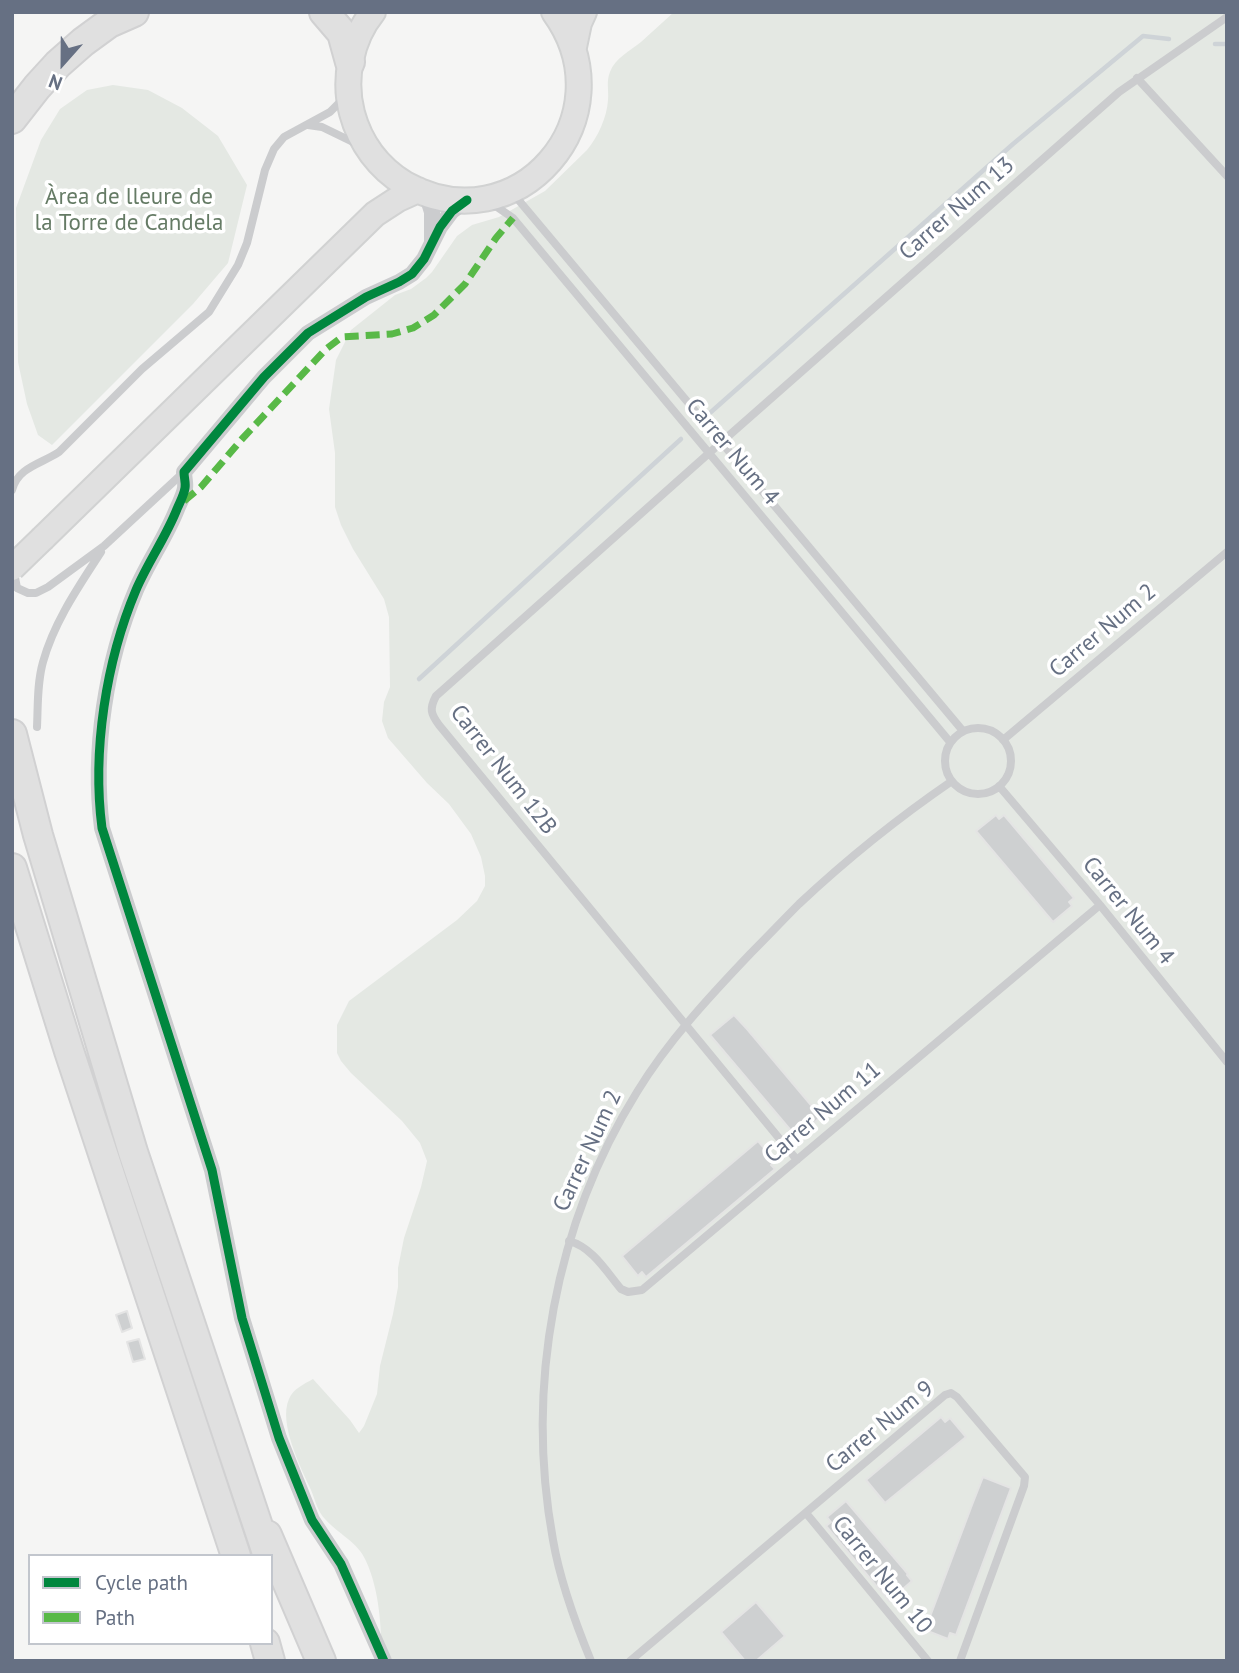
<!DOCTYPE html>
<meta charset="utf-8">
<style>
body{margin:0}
#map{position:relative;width:1239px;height:1673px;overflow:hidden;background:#f5f5f4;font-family:"PT Sans",sans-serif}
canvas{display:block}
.frame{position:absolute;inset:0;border:14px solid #667083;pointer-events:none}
.legend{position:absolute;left:28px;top:1554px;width:245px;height:91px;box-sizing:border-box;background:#fff;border:2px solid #c2c6cd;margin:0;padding:9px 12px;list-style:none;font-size:21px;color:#667083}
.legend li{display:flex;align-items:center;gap:14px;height:35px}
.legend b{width:35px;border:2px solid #c2c6cd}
.north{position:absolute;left:28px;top:28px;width:70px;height:70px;-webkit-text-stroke:5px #fff;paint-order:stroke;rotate:201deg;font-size:19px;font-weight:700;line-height:28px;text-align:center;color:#667083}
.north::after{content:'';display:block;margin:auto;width:24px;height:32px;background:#667083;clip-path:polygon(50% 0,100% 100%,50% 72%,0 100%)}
</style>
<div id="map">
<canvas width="1239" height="1673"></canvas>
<div class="frame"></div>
<ul class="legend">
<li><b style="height:9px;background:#00873e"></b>Cycle path</li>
<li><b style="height:9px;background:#58b947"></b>Path</li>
</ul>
<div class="north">N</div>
</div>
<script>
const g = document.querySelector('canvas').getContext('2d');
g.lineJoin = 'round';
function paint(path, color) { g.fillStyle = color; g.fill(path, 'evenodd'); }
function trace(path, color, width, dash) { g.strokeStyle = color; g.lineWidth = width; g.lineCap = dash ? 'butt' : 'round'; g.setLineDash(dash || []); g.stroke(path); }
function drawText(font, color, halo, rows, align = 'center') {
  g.font = font + ' "PT Sans",sans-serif'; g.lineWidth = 7; g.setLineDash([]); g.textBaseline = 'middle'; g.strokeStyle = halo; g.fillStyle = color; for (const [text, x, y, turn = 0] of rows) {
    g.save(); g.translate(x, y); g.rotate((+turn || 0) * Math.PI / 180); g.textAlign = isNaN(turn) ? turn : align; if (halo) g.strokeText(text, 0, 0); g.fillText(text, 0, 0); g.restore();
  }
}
paint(new Path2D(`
 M 674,12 L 1227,12 L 1227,1661 L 382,1661 C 381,1627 380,1592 366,1561 C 358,1542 338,1534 325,1519 C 318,1512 315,1500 311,1490 C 301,1468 278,1423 289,1399 C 293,1389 304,1384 313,1379 L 350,1420 L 359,1433 L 364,1426 L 377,1394 L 380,1366 L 393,1314 L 398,1287 L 398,1268 L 404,1238 L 421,1187 L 427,1161 L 420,1143 L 402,1121 L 351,1073 L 341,1061 L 337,1053 L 337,1025 L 349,1001 L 457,920 L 477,901 L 485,886 L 485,876 L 481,857 L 471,834 L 449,804 L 427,783 L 388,738 L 382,721 L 384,702 L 390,687 L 389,617 L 384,599 L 353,549 L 341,525 L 335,507 L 335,453 L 329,409 L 336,360 L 351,330 L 395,295 L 411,289 L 426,278 L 432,272 L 457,236 L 472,225 L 499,217 L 545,191 L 587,150 C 598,137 607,117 608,100 C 609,91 606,81 610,72 C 615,58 630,51 641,42 C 652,32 663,22 674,12 Z
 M 113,85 L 148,90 L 182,108 L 218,136 L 247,185 L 228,263 L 193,304 L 52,445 L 38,435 L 27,404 L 18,362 L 16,208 L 41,140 L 60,109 L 87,90 Z`), '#e4e8e3');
trace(new Path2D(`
 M 1215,44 L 1227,44
 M 711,412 L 1013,144 L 1143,36 L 1169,39
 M 419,679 L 681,439`), '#ced3d7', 4.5);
const building = new Path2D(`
 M 996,815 L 999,819 L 1004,815 L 1074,898 L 1069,902 L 1072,906 L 1053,922 L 976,831 Z
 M 734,1015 L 747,1029 L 821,1117 L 801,1133 L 798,1129 L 793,1133 L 710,1035 Z
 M 758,1141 L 775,1161 L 771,1165 L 775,1169 L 646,1277 L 642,1272 L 638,1276 L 622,1256 Z
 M 127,1311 L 132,1328 L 122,1332 L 116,1315 Z
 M 139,1339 L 145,1359 L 133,1362 L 127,1342 Z
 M 941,1417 L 945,1422 L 950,1418 L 966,1437 L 885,1503 L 866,1480 Z
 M 983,1477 L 1011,1488 L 956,1635 L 950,1633 L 948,1639 L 925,1630 L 972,1505 Z
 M 846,1501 L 908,1574 L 907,1575 L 912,1581 L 889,1601 L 826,1526 L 831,1522 L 827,1517 Z
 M 756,1602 L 785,1636 L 756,1661 L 745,1661 L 721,1632 Z`);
paint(building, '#ced0d1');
trace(building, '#e4e4e4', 2);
const primary = new Path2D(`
 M 373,12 C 351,39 343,79 352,113 C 360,143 379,168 405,184 C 517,247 630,117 554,12
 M 574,47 L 579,23 L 584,12
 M 43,538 L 375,214 L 398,199 L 418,190`);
const motorway = new Path2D(`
 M 324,12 L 342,33 L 350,62
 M 12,119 L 37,87 L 58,64 L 83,42 L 109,23 L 134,12
 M 12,734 L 38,835 L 133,1152 L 268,1556
 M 12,868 L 69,1051 L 236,1556
 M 267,1535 L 321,1661
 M 265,1643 L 270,1661`);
trace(primary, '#d1d2d2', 28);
trace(motorway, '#d1d1d2', 32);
trace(new Path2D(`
 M 1137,78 L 1227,176
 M 308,125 L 322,127 L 357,144
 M 511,191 L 963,731
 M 488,204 L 497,207 L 513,218 L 950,742
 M 12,490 C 18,467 41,464 59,452 L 142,369 L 209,312 L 238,265 L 247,243 L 265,170 L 274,149 L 284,137 L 330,112 L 344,98
 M 14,572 L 17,588 L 28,593 L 36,593 L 48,587 L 104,546 L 184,472
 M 37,727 C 38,706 37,683 43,662 C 54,622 79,586 101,552
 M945 761a33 33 0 1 1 66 0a33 33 0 1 1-66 0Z
 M 1003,740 L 1227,552
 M 999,786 L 1100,905 L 1227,1062
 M 797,1160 L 439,725 C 431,714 429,709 436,696 L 708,454 L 1119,92 L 1227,17
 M 569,1241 C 592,1247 606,1271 621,1289 L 628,1292 L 642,1290 L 1100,905
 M 806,1513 L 928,1661
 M 591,1661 C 575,1622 560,1581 553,1540 C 525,1386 555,1224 637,1092 C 668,1041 710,996 751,953 C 767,937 783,920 799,904 C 847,859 898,818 952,781
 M 630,1661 L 945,1395 L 951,1393 L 957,1397 L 1025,1477 L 1024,1486 L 960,1661`), '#cbccce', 8);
trace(new Path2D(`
 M 426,193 L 432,212 L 432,242
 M 384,1661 L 341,1564 L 312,1520 L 279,1438 L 242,1318 L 212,1170 L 102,828 C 92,751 106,661 136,590 C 148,562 166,537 177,509 C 180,502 184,495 185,488 C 186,483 184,478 184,472 L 264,377 L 308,333 L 366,297 L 399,282 L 412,274 L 424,259 L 440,227 L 452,211 L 467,200`), '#cbccce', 16);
trace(primary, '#e0e0e0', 24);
trace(motorway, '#e0e0e0', 28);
const primaryBridge = new Path2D(`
 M 12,568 L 43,538`);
trace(primaryBridge, '#d1d2d2', 28, []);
trace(primaryBridge, '#e0e0e0', 24);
trace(new Path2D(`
 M 184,501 L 201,487 L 242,439 L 326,349 L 342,337 L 392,334 L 413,328 L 434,315 L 465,284 L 496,238 L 513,218`), '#58b947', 7, [14, 7]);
trace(new Path2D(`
 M 384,1661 L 341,1564 L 312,1520 L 279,1438 L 242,1318 L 212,1170 L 102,828 C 92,751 106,661 136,590 C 148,562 166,537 177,509 C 180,502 184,495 185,488 C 186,483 184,478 184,472 L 264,377 L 308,333 L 366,297 L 399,282 L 412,274 L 424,259 L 440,227 L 452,211 L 467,200`), '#00873e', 9);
drawText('23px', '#657b65', '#fff', [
 ["Àrea de lleure de",129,197],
 ["la Torre de Candela",129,223]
]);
drawText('23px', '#667083', '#fff', [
 ["Carrer Num 13",957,209,-41],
 ["Carrer Num 4",732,452,50],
 ["Carrer Num 2",1103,631,-40],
 ["Carrer Num 12B",503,770,52],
 ["Carrer Num 4",1128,911,51],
 ["Carrer Num 11",823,1113,-40],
 ["Carrer Num 2",588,1151,-65],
 ["Carrer Num 9",880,1427,-39],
 ["Carrer Num 10",882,1575,51]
]);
</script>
